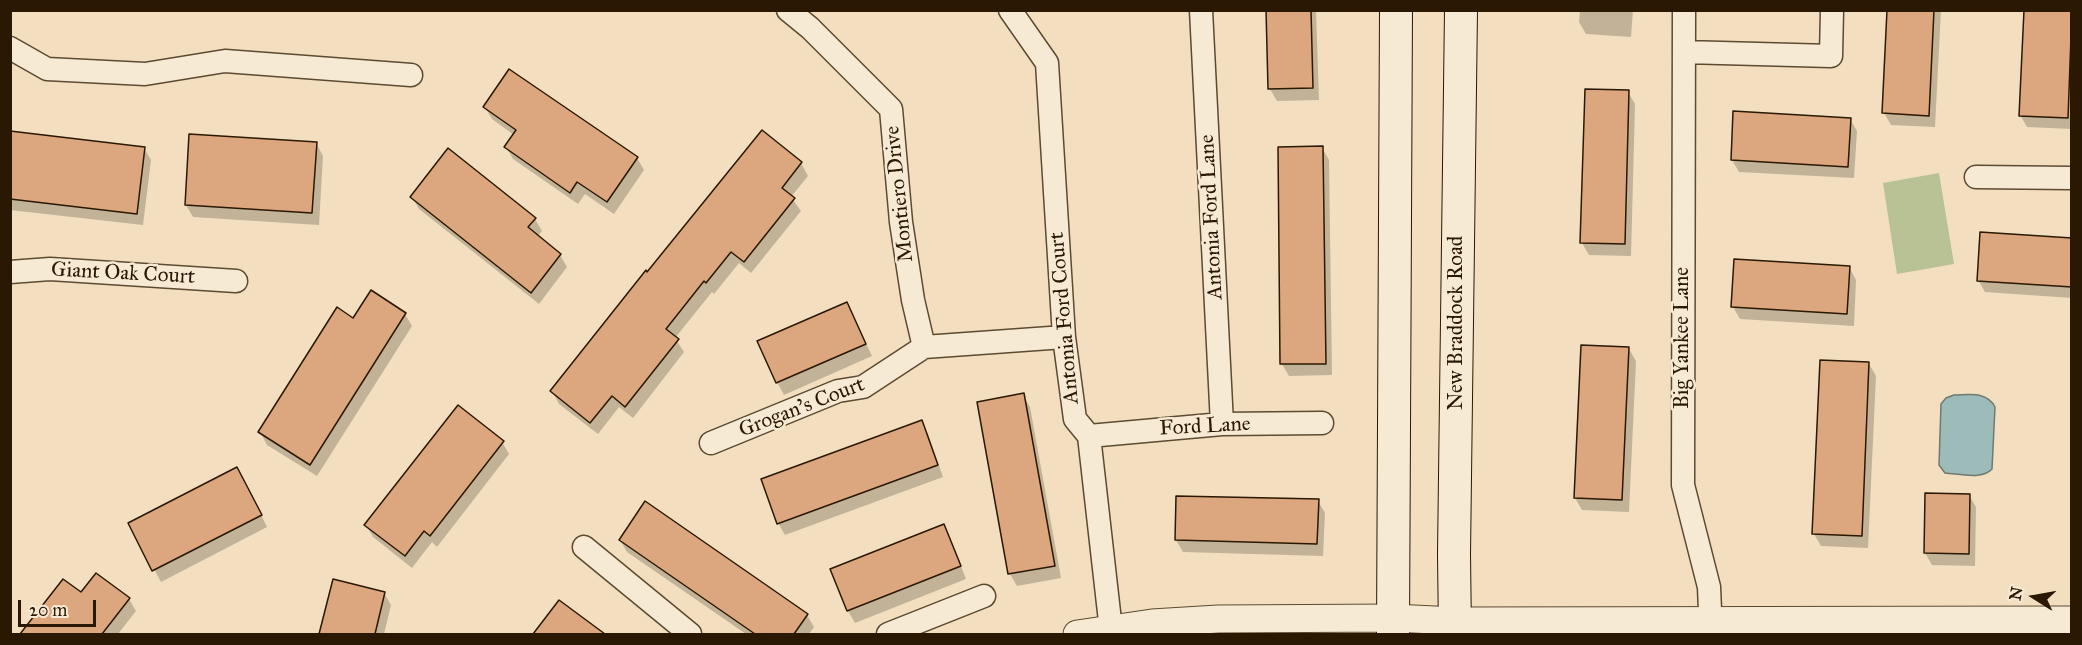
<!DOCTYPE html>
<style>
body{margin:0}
#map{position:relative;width:2082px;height:645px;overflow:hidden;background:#f3dfbf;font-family:"IM FELL Great Primer",serif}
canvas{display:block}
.frame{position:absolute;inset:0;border:12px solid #2a1802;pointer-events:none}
.north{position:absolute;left:2004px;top:567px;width:60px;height:60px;-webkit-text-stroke:4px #f7ead5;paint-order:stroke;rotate:281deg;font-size:16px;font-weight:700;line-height:24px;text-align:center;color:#2a1802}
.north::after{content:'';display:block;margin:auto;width:21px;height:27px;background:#2a1802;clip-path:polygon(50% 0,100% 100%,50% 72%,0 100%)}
.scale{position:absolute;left:18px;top:600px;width:78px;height:27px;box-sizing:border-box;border:3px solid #2a1802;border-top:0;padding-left:8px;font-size:18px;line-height:21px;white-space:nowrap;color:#2a1802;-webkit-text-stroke:4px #f7ead5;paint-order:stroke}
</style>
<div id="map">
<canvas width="2082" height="645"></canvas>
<div class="frame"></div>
<div class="north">N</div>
<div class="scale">20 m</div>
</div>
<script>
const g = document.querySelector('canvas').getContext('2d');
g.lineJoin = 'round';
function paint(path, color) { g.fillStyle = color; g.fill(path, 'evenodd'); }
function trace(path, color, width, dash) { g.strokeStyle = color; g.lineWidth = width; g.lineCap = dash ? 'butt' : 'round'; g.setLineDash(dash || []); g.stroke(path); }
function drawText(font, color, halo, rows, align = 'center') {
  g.font = font + ' "IM FELL Great Primer",serif'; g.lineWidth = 5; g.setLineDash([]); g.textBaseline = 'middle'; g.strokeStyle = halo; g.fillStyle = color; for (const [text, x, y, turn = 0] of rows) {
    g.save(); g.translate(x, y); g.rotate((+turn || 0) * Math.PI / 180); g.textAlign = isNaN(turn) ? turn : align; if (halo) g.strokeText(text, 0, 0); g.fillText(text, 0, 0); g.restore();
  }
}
paint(new Path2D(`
 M 1939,173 L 1954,264 L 1897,274 L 1883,183 Z`), '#b8c294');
const water = new Path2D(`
 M 1954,395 C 1969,395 1987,391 1995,407 L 1992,469 C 1982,480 1960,474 1945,473 L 1939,465 L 1941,404 L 1946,398 Z`);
paint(water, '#9dbbb9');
trace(water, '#6f7a70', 1.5);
paint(new Path2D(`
 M 1268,10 L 1316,10 L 1319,100 L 1277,101 L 1270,89 Z
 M 1580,10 L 1633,10 L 1631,37 L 1586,34 L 1579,22 Z
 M 1889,10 L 1941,10 L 1935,127 L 1891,125 L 1884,113 Z
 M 2072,10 L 2072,129 L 2027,127 L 2020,115 Z
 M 1628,92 L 1635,104 L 1631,256 L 1589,255 L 1582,243 Z
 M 485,107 L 637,158 L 644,170 L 614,214 L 585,194 L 578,204 L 513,159 L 506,147 L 514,135 L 492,119 Z
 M 1850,119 L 1857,131 L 1854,178 L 1739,172 L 1732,160 Z
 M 10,132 L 144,148 L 151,160 L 143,225 L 10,210 Z
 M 762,132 L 801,163 L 808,176 L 791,197 L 801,211 L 751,273 L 739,263 L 714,294 L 712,292 L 675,338 L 684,352 L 633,418 L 619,407 L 598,434 L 559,404 L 552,391 Z
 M 316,143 L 323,156 L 319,225 L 193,217 L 186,205 Z
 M 1322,148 L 1329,160 L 1332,375 L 1289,376 L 1282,364 Z
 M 412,197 L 535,219 L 542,231 L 537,237 L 560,255 L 567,267 L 539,304 L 419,209 Z
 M 2072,239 L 2072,298 L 1985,292 L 1978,280 Z
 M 1849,267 L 1856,280 L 1854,326 L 1740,319 L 1733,307 Z
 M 847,304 L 872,356 L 784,395 L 777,382 Z
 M 405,314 L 412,326 L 317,476 L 267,445 L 260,432 L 354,320 Z
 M 1629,349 L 1636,361 L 1629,512 L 1582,510 L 1575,498 Z
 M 1869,364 L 1876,376 L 1868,548 L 1821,546 L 1814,534 Z
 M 1023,395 L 1030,407 L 1061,578 L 1017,586 L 1010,574 L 979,403 Z
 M 921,422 L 928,434 L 943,477 L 785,535 L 778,523 Z
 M 502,442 L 509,454 L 437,547 L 432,542 L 412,568 L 373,537 L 366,525 Z
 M 244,481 L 267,527 L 161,582 L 130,524 Z
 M 1969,495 L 1976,507 L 1975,566 L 1932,565 L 1925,553 Z
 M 1318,501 L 1325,513 L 1323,556 L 1183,552 L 1176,540 Z
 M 943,526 L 950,538 L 966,579 L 855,623 L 848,611 L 832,570 Z
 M 620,540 L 807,615 L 814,627 L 809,634 L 746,634 L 627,552 Z
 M 63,581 L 81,594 L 129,599 L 136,611 L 118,634 L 22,634 Z
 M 334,581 L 384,593 L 391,605 L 384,634 L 321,634 Z
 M 559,602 L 602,634 L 534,634 Z`), '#0003');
const building = new Path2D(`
 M 1266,10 L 1311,10 L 1313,88 L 1268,89 Z
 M 1887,10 L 1934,10 L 1929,116 L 1882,113 Z
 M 2024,10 L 2072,10 L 2068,118 L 2019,116 Z
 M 509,69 L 638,157 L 607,202 L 577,182 L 570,193 L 504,147 L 516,130 L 483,107 Z
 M 1585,89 L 1629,90 L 1625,244 L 1580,243 Z
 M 1733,111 L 1851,118 L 1848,167 L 1731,160 Z
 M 762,130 L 802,162 L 782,188 L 795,198 L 744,262 L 731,252 L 706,283 L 704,281 L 666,329 L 679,339 L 625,407 L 612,396 L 590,423 L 550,391 L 646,270 L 647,272 Z
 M 10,131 L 145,147 L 137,214 L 10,199 Z
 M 189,134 L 317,142 L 312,213 L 185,205 Z
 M 1323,146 L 1326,364 L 1280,364 L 1278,147 Z
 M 448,148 L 536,218 L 528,227 L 561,254 L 531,293 L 410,197 Z
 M 1980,232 L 2072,238 L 2072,287 L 1977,281 Z
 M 1734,259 L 1850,266 L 1847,314 L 1731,307 Z
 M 371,290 L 406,313 L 310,465 L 258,432 L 337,307 L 353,318 Z
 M 847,302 L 866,344 L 776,383 L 757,341 Z
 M 1581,345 L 1629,347 L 1622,500 L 1574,498 Z
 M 1820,360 L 1869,362 L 1862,536 L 1812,534 Z
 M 1024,393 L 1055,566 L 1008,574 L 977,402 Z
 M 458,405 L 504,441 L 430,536 L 424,531 L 405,556 L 364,525 Z
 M 922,420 L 938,465 L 777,524 L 761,479 Z
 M 237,467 L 262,515 L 152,571 L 128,523 Z
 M 1925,493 L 1970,494 L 1969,554 L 1924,553 Z
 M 1176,496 L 1319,499 L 1317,544 L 1175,540 Z
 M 645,501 L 808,614 L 794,634 L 755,634 L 619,540 Z
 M 944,524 L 961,566 L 847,611 L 830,569 Z
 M 96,573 L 130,598 L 102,634 L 20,634 L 63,579 L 81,592 Z
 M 333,579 L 385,592 L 375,634 L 319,634 Z
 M 559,600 L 605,634 L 533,634 Z`);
paint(building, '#dca67e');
trace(building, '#2a1802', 1.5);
const minor = new Path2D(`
 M 788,10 L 810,28 L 891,109 L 901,222 L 913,300 L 924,347
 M 1010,10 L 1047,63 L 1064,337 L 1075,419 L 1089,436 L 1111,630
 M 1201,10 L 1222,424
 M 1684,10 L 1683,485 L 1709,587 L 1711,634
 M 10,48 L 47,69 L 145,74 L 225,61 L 411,75
 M 1684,52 L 1831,56 L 1832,10
 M 1976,177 L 2072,178
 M 10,272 L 50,269 L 236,281
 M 1089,436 L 1222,424 L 1322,423
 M 711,443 L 838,391 L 863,387 L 924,347 L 1064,337
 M 584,547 L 690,634
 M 888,634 L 984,596`);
const tertiary = new Path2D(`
 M 1077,634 L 1152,623 L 1218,619 L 1393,618 L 1455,621 L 2072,620`);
const secondary = new Path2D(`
 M 1393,634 L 1396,10
 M 1455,634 L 1454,554 L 1461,10`);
trace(minor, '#5c4a31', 25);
trace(tertiary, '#5c4a31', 29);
trace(secondary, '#2a1802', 34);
trace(minor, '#f7ead5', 22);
trace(tertiary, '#f7ead5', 27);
trace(secondary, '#f7ead5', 32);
drawText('21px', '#2a1802', '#f7ead5', [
 ["Montiero Drive",900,194,-96],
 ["Antonia Ford Lane",1212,217,-93],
 ["Giant Oak Court",123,274,3],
 ["Antonia Ford Court",1065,318,-95],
 ["New Braddock Road",1457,323,-90],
 ["Big Yankee Lane",1683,338,-90],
 ["Grogan's Court",802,408,-21],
 ["Ford Lane",1205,427,-3]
]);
</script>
